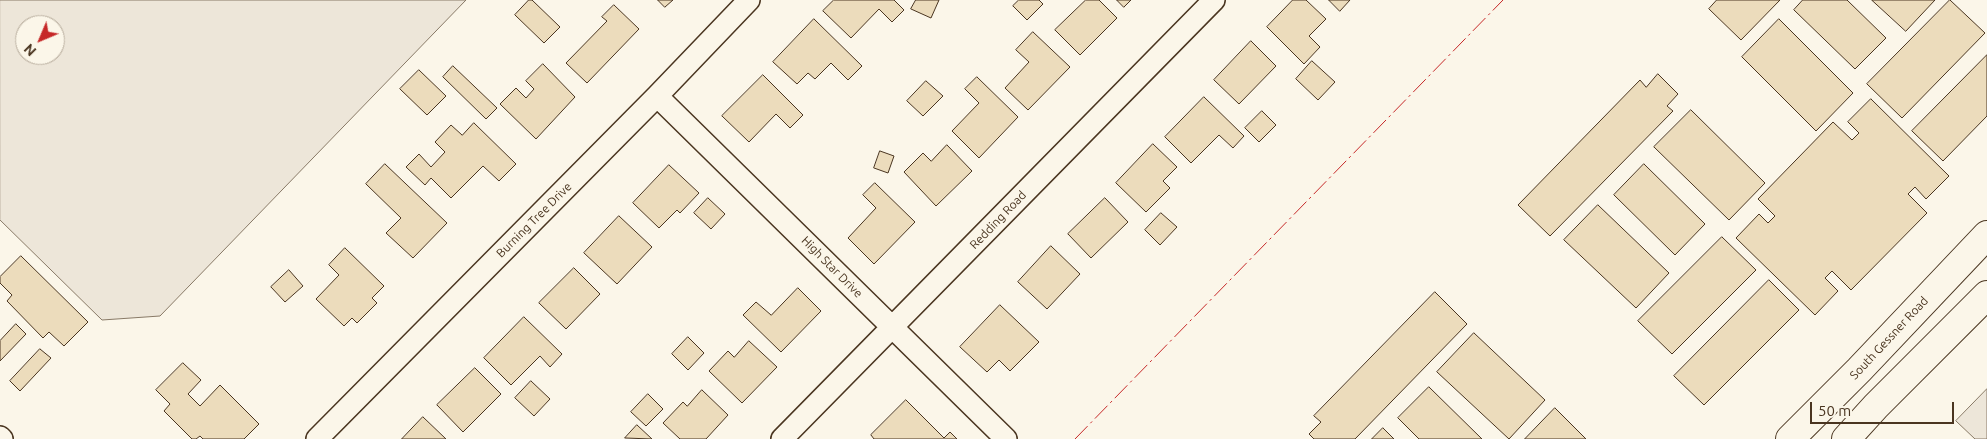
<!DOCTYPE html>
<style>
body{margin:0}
#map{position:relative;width:1987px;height:439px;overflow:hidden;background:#fbf6e9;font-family:Ubuntu,sans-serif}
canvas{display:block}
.north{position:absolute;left:15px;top:15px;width:50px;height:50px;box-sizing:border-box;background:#fbf6e9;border:1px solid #b4a999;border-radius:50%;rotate:225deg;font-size:14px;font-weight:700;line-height:20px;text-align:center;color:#4a3520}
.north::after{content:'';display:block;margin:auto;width:18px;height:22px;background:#c62828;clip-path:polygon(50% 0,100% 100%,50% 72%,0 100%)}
.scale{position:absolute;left:1810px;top:402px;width:144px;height:22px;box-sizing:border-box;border:2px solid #4a3520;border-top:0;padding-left:6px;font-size:15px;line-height:18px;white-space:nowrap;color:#4a3520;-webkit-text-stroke:4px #fbf6e9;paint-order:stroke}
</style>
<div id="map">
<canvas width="1987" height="439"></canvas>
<div class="north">N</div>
<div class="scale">50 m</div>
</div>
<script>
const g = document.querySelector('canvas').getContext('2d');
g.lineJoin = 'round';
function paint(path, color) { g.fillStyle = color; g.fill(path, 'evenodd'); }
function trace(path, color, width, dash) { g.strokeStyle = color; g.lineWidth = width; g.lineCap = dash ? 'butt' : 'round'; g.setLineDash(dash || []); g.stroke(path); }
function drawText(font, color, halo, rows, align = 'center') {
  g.font = font + ' Ubuntu,sans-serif'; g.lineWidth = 4; g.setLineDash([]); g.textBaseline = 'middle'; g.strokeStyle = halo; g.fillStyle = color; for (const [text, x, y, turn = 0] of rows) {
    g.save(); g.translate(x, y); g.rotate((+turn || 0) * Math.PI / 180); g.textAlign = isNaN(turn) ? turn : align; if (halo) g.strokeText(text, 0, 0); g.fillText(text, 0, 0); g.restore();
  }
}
const green = new Path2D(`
 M 0,0 L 466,0 L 160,316 L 102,320 L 0,220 ZM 25,25 L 55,25 L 55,55 L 25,55 Z
 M 1987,389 L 1987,439 L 1975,439 L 1956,421 Z`);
paint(green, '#ede6d9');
trace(green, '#887966', 1);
const building = new Path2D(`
 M 529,0 L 532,0 L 560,27 L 544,43 L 515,15 Z
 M 658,0 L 673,0 L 665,7 Z
 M 834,0 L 894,0 L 904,10 L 892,22 L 879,9 L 851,38 L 823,11 Z
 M 916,0 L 939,0 L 931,18 L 911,9 Z
 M 1019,0 L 1039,0 L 1043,4 L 1027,20 L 1013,6 Z
 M 1086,0 L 1099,0 L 1117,18 L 1080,55 L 1055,30 Z
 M 1117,0 L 1131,0 L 1124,7 Z
 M 1293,0 L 1306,0 L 1326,19 L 1309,36 L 1320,47 L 1304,64 L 1267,27 Z
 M 1329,0 L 1350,0 L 1340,11 Z
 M 1717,0 L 1780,0 L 1741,40 L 1709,9 Z
 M 1803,0 L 1847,0 L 1886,38 L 1855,69 L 1794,10 Z
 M 1872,0 L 1935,0 L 1906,31 Z
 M 1950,0 L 1985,33 L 1902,118 L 1867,84 Z
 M 614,5 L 639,29 L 587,83 L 566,63 L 607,21 L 602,17 Z
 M 814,19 L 862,66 L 848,80 L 831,63 L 815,79 L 808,73 L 797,84 L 773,62 Z
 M 1779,19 L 1853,93 L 1816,131 L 1742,57 Z
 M 1033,32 L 1070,67 L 1028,110 L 1005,88 L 1029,62 L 1016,50 Z
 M 1251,41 L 1276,66 L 1239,104 L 1214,80 Z
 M 1987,55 L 1987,116 L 1943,161 L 1912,131 Z
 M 1312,61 L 1335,82 L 1318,100 L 1296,79 Z
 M 543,64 L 575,97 L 536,139 L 500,104 L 516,88 L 526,98 L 534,89 L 526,81 Z
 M 453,66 L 497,108 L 486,119 L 443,77 Z
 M 419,70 L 446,96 L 427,115 L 400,89 Z
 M 1658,74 L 1678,94 L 1667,106 L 1673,111 L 1550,236 L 1518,205 L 1640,80 L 1646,87 Z
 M 763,75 L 803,115 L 790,128 L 776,114 L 749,142 L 722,116 Z
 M 977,77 L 1018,117 L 979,158 L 952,131 L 979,103 L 965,89 Z
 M 926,81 L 943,96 L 923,116 L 907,101 Z
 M 1204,97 L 1244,136 L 1233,148 L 1219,135 L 1191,163 L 1165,137 Z
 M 1871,99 L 1949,176 L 1926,199 L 1915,187 L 1908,194 L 1927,213 L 1851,290 L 1832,271 L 1825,278 L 1838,291 L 1815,315 L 1736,238 L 1759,214 L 1768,223 L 1775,216 L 1758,199 L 1833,122 L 1852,140 L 1859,133 L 1848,122 Z
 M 1691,110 L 1765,183 L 1729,220 L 1654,147 Z
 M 1262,111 L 1276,125 L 1259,142 L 1245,128 Z
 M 474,123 L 516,164 L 499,181 L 483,166 L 451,198 L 431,178 L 425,185 L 406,167 L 419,154 L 431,167 L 445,152 L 435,142 L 451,125 L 462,135 Z
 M 1153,144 L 1177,167 L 1163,181 L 1170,188 L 1146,212 L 1116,183 Z
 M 947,145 L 972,171 L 936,206 L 904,172 L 923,153 L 931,161 Z
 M 880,151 L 894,156 L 888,173 L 874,168 Z
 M 385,164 L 447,223 L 413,258 L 386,233 L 401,218 L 366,184 Z
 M 1644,164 L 1705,224 L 1675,255 L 1614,195 Z
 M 669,165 L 699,193 L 680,213 L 677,210 L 659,228 L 633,203 Z
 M 875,183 L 915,222 L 874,264 L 848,238 L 876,208 L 863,195 Z
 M 708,198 L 725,214 L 711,229 L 694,213 Z
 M 1105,198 L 1128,222 L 1091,258 L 1068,234 Z
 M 1598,205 L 1669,273 L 1636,308 L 1564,240 Z
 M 1161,213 L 1177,227 L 1160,245 L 1145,230 Z
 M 619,216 L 652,247 L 617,284 L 584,253 Z
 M 1722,237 L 1756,270 L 1672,354 L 1638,321 Z
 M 1051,246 L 1080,274 L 1047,309 L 1018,282 Z
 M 345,248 L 384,286 L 372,298 L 377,303 L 357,323 L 352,318 L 344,326 L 316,299 L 339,275 L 329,265 Z
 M 21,256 L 88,322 L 64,346 L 49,332 L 43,338 L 7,301 L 12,295 L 0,283 L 0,277 Z
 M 574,268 L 600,294 L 566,329 L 539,303 Z
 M 289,270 L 303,286 L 285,302 L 271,287 Z
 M 1769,280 L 1799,310 L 1704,405 L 1674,376 Z
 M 798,288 L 821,311 L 781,352 L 743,315 L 756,302 L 771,315 Z
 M 1435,292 L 1467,324 L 1355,439 L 1314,439 L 1309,434 L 1321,422 L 1314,416 Z
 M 1000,305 L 1039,342 L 1010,371 L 999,360 L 987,372 L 960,347 Z
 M 524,317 L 562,354 L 550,367 L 540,356 L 511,385 L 484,358 Z
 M 16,324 L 26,334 L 0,361 L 0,341 Z
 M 1474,333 L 1545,400 L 1509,439 L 1437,372 Z
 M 688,337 L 704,353 L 688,370 L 672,354 Z
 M 749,341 L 777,367 L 742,403 L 709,371 L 728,351 L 734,357 Z
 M 40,349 L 51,358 L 20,391 L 10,381 Z
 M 183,363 L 201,380 L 188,394 L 200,406 L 220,385 L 259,424 L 244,439 L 203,439 L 200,436 L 196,439 L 192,439 L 164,411 L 170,404 L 156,390 Z
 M 475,368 L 501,394 L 463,432 L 437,405 Z
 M 531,381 L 550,399 L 534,416 L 515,398 Z
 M 1429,387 L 1482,439 L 1419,439 L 1398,418 Z
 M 702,390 L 728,415 L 706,439 L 680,439 L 663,423 L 683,402 L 687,406 Z
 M 648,394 L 663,409 L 646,426 L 631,412 Z
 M 906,400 L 944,438 L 950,432 L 957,439 L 874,439 L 871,435 Z
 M 1555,408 L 1586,439 L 1525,439 Z
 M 423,417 L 446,439 L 402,439 Z
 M 637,425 L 652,439 L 625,438 Z
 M 1383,428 L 1394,439 L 1372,439 Z`);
paint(building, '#ecdcbc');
trace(building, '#4a3520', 1);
const minor = new Path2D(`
 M 657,96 L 1006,439
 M 0,437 L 2,439
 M 317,439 L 657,96 L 749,0
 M 782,439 L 1214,0`);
const major = new Path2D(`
 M 1790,439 L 1859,370 L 1987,235
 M 1846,439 L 1876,406 L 1987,295`);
trace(minor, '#4a3520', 24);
trace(major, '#4a3520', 30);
trace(minor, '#fbf6e9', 21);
trace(major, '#fbf6e9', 28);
trace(new Path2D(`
 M 1075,439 L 1503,0`), '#c62828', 1, [18, 4, 2.5, 4]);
drawText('12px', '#4a3520', '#fbf6e9', [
 ["Burning Tree Drive",534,220,-45],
 ["Redding Road",998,220,-46],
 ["High Star Drive",832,267,45],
 ["South Gessner Road",1889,338,-47]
]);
</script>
